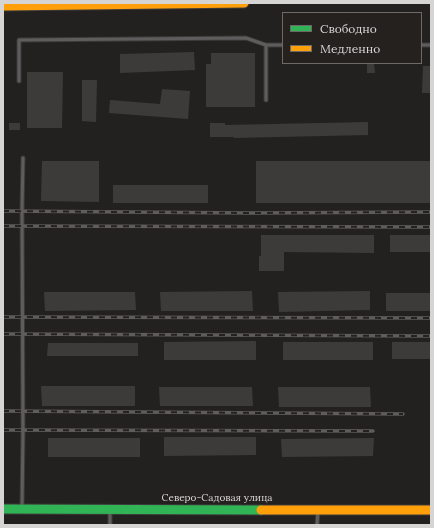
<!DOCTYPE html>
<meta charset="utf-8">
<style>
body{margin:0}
#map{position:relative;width:434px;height:528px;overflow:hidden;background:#232120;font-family:Lora,serif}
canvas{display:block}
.frame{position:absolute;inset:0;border:4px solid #d7d5d4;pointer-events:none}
.legend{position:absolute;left:282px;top:12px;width:140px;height:52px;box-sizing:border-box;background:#24211f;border:1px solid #6c6967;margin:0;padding:5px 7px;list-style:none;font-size:12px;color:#d7d5d4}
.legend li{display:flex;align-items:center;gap:8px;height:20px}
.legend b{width:20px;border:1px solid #6c6967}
</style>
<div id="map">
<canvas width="434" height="528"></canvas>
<div class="frame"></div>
<ul class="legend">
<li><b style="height:5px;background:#30b455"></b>Свободно</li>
<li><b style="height:5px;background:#ff9f0a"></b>Медленно</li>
</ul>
</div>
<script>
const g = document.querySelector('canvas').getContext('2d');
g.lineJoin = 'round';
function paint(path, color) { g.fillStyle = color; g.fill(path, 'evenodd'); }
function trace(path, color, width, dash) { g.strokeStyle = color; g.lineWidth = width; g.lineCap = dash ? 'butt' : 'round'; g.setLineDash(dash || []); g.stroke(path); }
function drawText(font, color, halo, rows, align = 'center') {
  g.font = font + ' Lora,serif'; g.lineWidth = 3; g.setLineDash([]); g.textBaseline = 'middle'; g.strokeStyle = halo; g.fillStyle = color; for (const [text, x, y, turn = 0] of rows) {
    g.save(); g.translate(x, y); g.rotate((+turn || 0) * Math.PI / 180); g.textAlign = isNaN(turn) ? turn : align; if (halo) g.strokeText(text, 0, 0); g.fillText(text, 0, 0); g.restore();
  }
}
paint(new Path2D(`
 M 194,52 L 195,70 L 120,73 L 120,54 Z
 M 211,53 L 255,53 L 255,107 L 206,107 L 206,64 L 211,64 Z
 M 367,63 L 374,63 L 375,73 L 367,73 Z
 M 423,66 L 431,66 L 431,93 L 422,93 Z
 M 27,72 L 63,72 L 62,128 L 27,128 Z
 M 82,80 L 97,80 L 96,122 L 82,121 Z
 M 162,89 L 190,91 L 188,119 L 109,113 L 110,100 L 160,104 Z
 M 368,122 L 368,135 L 234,138 L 234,137 L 210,137 L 210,123 L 225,123 L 225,125 Z
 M 9,123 L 20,123 L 20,130 L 9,130 Z
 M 42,161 L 99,161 L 99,202 L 41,201 Z
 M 256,161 L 431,161 L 431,203 L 256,203 Z
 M 113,185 L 208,185 L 208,203 L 113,203 Z
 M 261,235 L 374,235 L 374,253 L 284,252 L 284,271 L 259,271 L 259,256 L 261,256 Z
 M 390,235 L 431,235 L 431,252 L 390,252 Z
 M 252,291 L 253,311 L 161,311 L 160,292 Z
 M 370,291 L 370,310 L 279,312 L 278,292 Z
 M 44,292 L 135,292 L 136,310 L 45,311 Z
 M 386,293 L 431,293 L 431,311 L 386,311 Z
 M 256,341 L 256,360 L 164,360 L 164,342 Z
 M 283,342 L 373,342 L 373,360 L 283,360 Z
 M 392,342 L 431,342 L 431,359 L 392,359 Z
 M 48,343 L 138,343 L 138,356 L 47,356 Z
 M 41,386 L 135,386 L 135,406 L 42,406 Z
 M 159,387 L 252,387 L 253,406 L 160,406 Z
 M 278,387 L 370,387 L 371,407 L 279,407 Z
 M 164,437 L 256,437 L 256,455 L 164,456 Z
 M 48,438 L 140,438 L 140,457 L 48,457 Z
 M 374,438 L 373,456 L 282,457 L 281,439 Z`), '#3d3b3a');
const lane = new Path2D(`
 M 421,45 L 431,45
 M 19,81 L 19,40 L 246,38 L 266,45 L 283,45
 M 266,100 L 266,45
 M 22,508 L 23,430 L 22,211 L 23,158
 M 110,525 L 110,511
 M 317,525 L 318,511`);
const fast = new Path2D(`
 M 3,509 L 261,510`);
const slow = new Path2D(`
 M 3,6 L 244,3
 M 261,510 L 431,510`);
trace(lane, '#3d3b3a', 5);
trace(fast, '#3d3b3a', 11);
trace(slow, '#3d3b3a', 11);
trace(lane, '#5e5c5c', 3);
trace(fast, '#30b455', 9);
trace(slow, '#ff9f0a', 9);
const rail = new Path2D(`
 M 3,211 L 249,213 L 431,212
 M 3,226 L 431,227
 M 3,317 L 431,318
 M 3,334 L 431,336
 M 3,411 L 403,414
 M 3,430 L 373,431`);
trace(rail, '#5e5c5c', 3.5);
trace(rail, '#24211f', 2, [6]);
drawText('10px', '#d7d5d4', '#24211f', [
 ["Северо-Садовая улица",217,498]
]);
</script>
